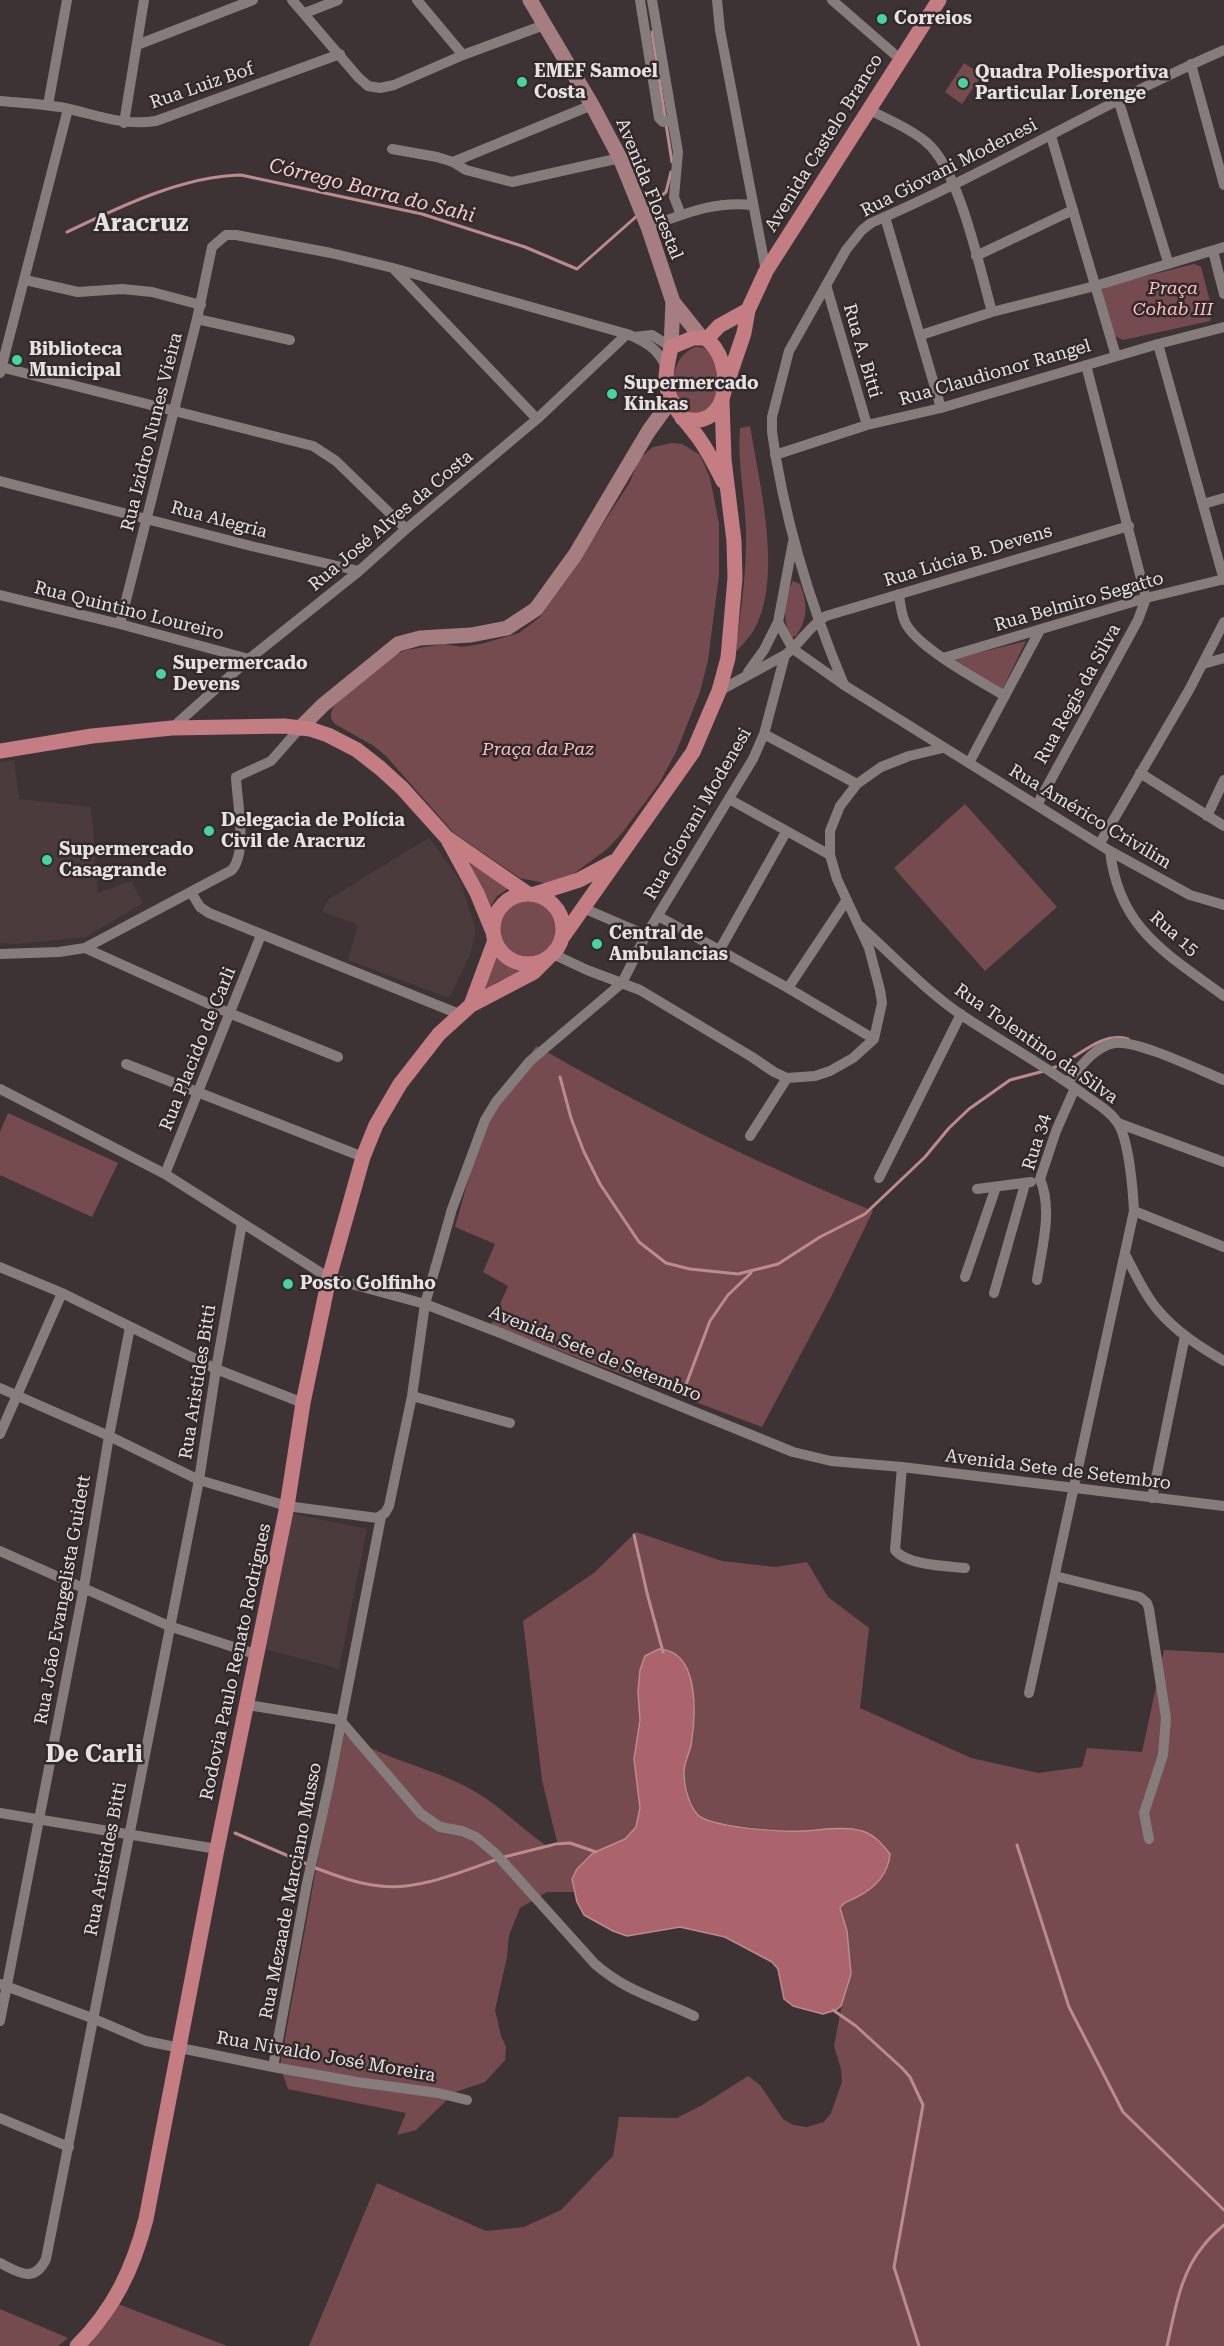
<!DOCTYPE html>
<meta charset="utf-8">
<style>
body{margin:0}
canvas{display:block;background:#3d3334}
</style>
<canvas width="1224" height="2346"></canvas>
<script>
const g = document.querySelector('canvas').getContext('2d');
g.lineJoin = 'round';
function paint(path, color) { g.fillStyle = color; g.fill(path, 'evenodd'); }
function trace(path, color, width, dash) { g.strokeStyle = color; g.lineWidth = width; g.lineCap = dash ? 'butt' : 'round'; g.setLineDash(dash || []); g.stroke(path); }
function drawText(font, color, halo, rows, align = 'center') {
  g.font = font + ' "Roboto Serif",serif'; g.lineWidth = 5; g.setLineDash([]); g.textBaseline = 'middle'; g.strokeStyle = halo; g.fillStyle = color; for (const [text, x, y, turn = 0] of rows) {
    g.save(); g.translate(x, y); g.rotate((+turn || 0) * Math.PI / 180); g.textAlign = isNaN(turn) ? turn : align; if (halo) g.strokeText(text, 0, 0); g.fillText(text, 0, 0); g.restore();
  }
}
paint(new Path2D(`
 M 14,760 L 19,799 L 91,807 L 98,893 L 131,881 L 143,903 L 86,937 L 16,944 L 0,943 L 0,762 Z
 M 429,838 L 460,880 L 475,927 L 475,935 L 470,955 L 449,998 L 348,960 L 358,925 L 322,911 L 329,899 Z
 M 284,1512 L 367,1529 L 339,1669 L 258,1647 Z`), '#4b3b3c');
paint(new Path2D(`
 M 964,63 L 982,75 L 962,104 L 945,92 Z
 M 1194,264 L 1201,267 L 1213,313 L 1210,321 L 1123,340 L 1113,335 L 1100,291 L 1111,285 Z
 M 695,347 C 698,347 701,347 704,348 C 724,357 721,399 706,411 C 701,414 694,414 688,415 C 684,411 678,406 676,400 C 669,380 675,355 695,347 Z
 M 750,426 C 759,482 782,571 757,624 C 752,635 743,644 735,653 C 741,612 747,571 746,529 C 745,495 737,463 740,428 Z
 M 672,443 L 682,444 L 700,455 L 710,478 L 719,524 L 719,575 L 708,660 L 700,692 L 677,750 L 660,782 L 622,833 L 607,849 L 568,878 L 544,883 L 520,878 L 454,833 L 386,756 L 374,746 L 335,724 C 329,718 330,712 335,705 L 393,656 L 406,650 L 444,644 L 462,647 L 481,644 L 519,633 L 531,624 L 540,617 L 573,570 L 630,482 L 639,459 L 653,447 Z
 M 793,581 L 800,584 C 808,604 808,618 796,636 L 792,637 C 782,622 783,597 793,581 Z
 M 1026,641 L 1001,692 L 954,659 Z
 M 965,804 L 1057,907 L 985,971 L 894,868 Z
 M 469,863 L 509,888 L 497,896 L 489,909 L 483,888 Z
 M498 928a30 30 0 1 1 60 0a30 30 0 1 1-60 0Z
 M 494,954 L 507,965 L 523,971 L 497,982 L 475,997 Z
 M 536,1046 C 645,1108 757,1164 873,1211 L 830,1299 L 762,1427 L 491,1325 L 508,1286 L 483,1272 L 495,1244 L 455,1227 L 483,1128 Z
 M 8,1113 L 118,1163 L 92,1217 L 0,1175 L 0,1132 Z
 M 636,1532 L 722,1561 L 775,1567 L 807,1562 L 828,1597 L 869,1628 L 860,1708 L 971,1758 L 1038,1773 L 1082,1767 L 1087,1748 L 1142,1752 L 1164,1650 L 1224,1653 L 1224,2346 L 309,2346 L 377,2183 L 486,2231 L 524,2227 L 561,2210 L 613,2156 L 619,2117 L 677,2118 L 704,2104 L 748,2076 L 760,2085 L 783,2119 L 793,2125 L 807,2127 L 824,2122 L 831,2113 L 842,2082 L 841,2069 L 834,2046 L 843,1999 L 851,1974 L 847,1931 L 840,1908 L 843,1902 C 864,1896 877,1885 888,1867 L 861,1831 L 783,1831 L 714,1823 L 702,1819 L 696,1812 L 689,1798 L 684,1774 L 685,1760 L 691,1746 L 690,1675 L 638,1692 L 640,1720 L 634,1760 L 640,1808 L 636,1827 L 625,1839 L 593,1853 L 572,1879 L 574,1892 L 547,1892 L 520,1908 L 509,1935 L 507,1957 L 495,2010 L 501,2036 L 506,2047 L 505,2060 L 485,2082 L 455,2092 L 416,2130 L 397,2135 L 406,2113 L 288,2089 L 280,2066 L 341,1732 C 380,1758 426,1766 467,1787 C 498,1803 520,1828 548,1847 L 558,1846 L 542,1780 L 523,1621 L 594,1573 Z
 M 118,2304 L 227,2346 L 84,2346 L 108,2322 Z
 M 0,2309 L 68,2338 L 58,2346 L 0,2346 Z`), '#764b4f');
const water = new Path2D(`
 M 659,1649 C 700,1651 696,1715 691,1745 C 689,1755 683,1764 684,1775 C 685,1788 689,1804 697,1814 C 709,1828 784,1832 803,1831 C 822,1830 845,1826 862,1831 C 875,1835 882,1844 890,1854 C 888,1875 874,1889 855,1898 C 848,1902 844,1901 840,1908 L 847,1931 L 851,1974 L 841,2006 L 836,2010 L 823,2014 L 793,2006 L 784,1999 L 778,1969 L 772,1962 L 725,1937 L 680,1927 L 627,1936 L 613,1931 L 584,1915 L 577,1902 L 572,1879 L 577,1869 L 593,1853 L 625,1839 L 636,1827 L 640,1808 L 634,1759 L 640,1720 L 638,1692 L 640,1670 L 645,1656 Z`);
paint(water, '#ab646b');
trace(water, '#bd8a8e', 1.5);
trace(new Path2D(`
 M 652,32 L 665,118
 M 666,124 L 672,162
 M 646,209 L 666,192 L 671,172
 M 67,232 C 119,207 183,176 241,175 L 422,214 L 525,247 L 577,269 L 638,215
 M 1053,1068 C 1078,1059 1099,1031 1128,1039
 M 560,1077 L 571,1118 L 584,1152 L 600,1184 L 639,1242 L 666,1263 L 690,1269 L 738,1274 L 778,1264 L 820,1237 L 865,1214 L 925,1157 L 949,1128 L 969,1109 L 1010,1080 L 1044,1071
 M 684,1390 L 710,1321 L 728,1295 L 751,1273
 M 634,1535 L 647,1593 L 663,1652
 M 235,1833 L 307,1864
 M 1017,1845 L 1069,2007 L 1123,2112 L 1224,2210
 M 504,1857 L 556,1844 L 570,1843 L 596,1852
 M 313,1867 C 334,1875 358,1884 380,1886 C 417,1891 463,1871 498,1859
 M 833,2010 L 856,2026 L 902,2068 L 910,2077 L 923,2105 L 894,2267 L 919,2346
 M 1167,2346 C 1175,2311 1180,2273 1204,2245 C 1210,2237 1217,2231 1224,2225`), '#bd8a8e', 3);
trace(new Path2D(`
 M 292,0 L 358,77 L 368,86 L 380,88 L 394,85 L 463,55 L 544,25
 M 417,0 L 463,55
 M 640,0 L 659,118 L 663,122 L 672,120
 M 652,0 L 678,152 L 674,197 L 681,215
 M 717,0 L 720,30 L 766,271
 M 832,0 L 900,59
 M 305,13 L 338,0
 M 137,45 L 253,0
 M 1191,64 L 1224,185
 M 1118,99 L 1168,262
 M 0,101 C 22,103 43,104 65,108 C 97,115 122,126 156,121 L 340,54
 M 48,105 L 67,0
 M 870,110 C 888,120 910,128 926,142 C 959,168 980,270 992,312
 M 124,123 L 144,0
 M 1051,136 L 1116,356
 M 392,149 L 437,157 L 453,162 L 466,170 L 512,182 L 620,158
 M 453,162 L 592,105
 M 885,217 L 941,408
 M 648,227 C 684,214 713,201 752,205
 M 1213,251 L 1224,294
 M 976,256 L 1073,210
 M 393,268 L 537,419
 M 25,280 L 78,292 L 122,289 L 152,292 L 201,305
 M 826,285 L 867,425
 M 197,319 L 290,340
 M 921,335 L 992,312 L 1095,286 L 1224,247
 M 634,337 L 652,335 L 671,347
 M 1158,344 L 1224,580
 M 1,367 L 313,446 L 336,461 L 406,529
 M 0,373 L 68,109
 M 775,455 L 867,425 L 941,408 L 1158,344 L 1224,327
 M 0,481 L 251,546 L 359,571
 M 1203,504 L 1224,498
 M 899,594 C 900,603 901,613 905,622 C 916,647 980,681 1005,696
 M 0,595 L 120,624 L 249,659
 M 778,622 L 793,649 L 844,685 L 1110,851 L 1190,895 L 1224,905
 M 120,624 L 197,319 L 212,247 L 226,235 L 236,235 L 331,253 L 393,268 L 627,334 C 645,341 660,350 666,368
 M 943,658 L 1146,598 L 1224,579
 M 1203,664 L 1224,658
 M 748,672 L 764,650 L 778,622 L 793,542
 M 844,685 C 810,604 784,519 772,432 L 772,417 L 789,351 L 846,250 L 862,230 L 871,223 C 992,171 1104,102 1224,50
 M 719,691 L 785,655 C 801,643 809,626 826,616 L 1129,526
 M 172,728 L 249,659 L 359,571 L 406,529 L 537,419 L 627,334
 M 764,734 L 857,784
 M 969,763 L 1040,630
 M 1140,773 L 1224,826
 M 729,799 L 830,855
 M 1037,805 L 1138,620 L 1146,598 L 1086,365
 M 1207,816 L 1224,780
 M 1100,843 L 1189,690 L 1224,622
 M 1110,851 C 1119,929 1166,953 1224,996
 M 191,892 L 200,907 L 209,913 L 459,1014
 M 583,908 L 646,935
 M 658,916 L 788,988 L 874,1039
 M 860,926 C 893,956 926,991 963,1016 C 1004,1043 1047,1067 1086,1096 C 1096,1103 1110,1111 1117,1122 C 1129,1138 1133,1191 1134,1211 L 1029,1693
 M 85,948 L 229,1013 L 338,1057
 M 719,951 L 786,832
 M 0,954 L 59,952 L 85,948 L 232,870 C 248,850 237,803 236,777 L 271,761 L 300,728
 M 553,954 L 587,970 L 640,990 L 752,1057 L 774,1072 L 787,1078 L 815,1076 L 830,1071 L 853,1058 L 874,1039 L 882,1003 L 880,990 L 869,948 L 837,879 L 830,855 L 830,831 L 840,806 L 857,784 L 881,767 L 909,756 L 943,748
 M 788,988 L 846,901
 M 126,1064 L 363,1157
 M 1068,1082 C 1080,1067 1094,1047 1114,1043 C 1136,1039 1201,1071 1224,1080
 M 0,1089 L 165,1174 L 329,1278 L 425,1304 L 503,1334 L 793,1452 L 831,1461 L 902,1467 L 1224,1506
 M 1118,1123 L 1224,1162
 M 750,1136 L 787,1078
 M 165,1174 L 261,935
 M 879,1178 L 961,1014
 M 977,1189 L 1031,1182
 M 1134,1211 L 1224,1247
 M 1126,1256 C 1135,1273 1144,1294 1157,1309 C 1175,1331 1200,1347 1224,1361
 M 0,1267 L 62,1293 L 216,1369 L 303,1403
 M 965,1277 L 996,1187
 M 1037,1280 C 1042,1247 1053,1210 1040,1179 L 1056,1131 L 1075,1088
 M 994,1293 L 1025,1184
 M 0,1388 L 109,1436 L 199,1480 L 287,1506 L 377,1518 L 385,1513 L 389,1506 L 412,1396 L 425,1304 L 452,1209 L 485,1120 L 496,1102 L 530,1061 L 622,983 L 646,935 L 753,759 L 764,734 L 785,655
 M 412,1396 L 510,1423
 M 0,1434 L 62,1293
 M 902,1467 L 895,1550 C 906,1565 946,1566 965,1568
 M 1152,1498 L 1185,1336
 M 0,1551 L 169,1626 L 258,1655
 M 1055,1576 L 1140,1597 L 1147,1603 L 1149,1609 L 1166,1718 L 1163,1755 L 1144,1813 L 1149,1839
 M 248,1705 L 340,1720 L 421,1814 L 440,1827 L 462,1831 L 476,1837 L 496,1854 L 595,1964 C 627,1992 657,1998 694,2016
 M 0,1813 L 217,1849
 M 0,1984 L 92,2018 L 146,2041 L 273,2067 L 357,2082 L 438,2093 L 467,2100
 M 0,2021 L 84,1587 L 109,1436 L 130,1327
 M 273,2067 L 307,1883 L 329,1784 L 381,1517
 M 0,2118 L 69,2147
 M 0,2263 C 18,2272 34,2284 46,2259 L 199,1480 L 216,1369 L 242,1223`), '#877c7c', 10);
trace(new Path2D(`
 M 530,0 L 592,105 L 620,158 L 648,227 L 673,302 L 671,347
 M 673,302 L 701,337
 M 300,728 L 323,705 L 398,644 L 420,638 L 471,635 L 507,628 L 536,609 L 575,555 L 648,432 L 671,400`), '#a67d80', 15);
trace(new Path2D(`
 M 707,339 L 719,326 L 748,310
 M 725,389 L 744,333 L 748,310 L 766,271 L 939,0
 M 682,418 C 731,434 737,360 705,338 L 693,338 L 671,347 C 669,357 666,368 666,379 C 667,405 686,420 700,440 C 709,453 716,467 723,481
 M 0,751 L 92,736 L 172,728 L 284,726 L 310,729 L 328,735 L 357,750 L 380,768 L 402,788 L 447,838 L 477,893 L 493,932
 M 447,838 L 528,894
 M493 929a35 35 0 1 1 70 0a35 35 0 1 1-70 0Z
 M 535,894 L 579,880 L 613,862
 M 562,938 L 693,752 L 719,691 L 728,658 L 735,578 L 734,541 L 724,460 L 722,401
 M 471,1005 L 495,940
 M 77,2346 C 114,2309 133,2269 146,2219 L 217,1849 L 287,1506 L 303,1403 L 329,1278 L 363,1157 L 376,1125 L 400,1084 L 439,1034 L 471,1005 L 534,972 L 548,958`), '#c57d84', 15);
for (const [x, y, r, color] of [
 [882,19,6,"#47d49e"],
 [522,82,6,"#47d49e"],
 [963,83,6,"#47d49e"],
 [17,360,6,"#47d49e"],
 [612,394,6,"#47d49e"],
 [161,674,6,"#47d49e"],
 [209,831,6,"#47d49e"],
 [47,860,6,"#47d49e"],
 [597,944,6,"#47d49e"],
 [288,1284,6,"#47d49e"]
]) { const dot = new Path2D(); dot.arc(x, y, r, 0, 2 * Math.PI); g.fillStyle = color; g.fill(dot); trace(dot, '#32292a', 2); }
drawText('bold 18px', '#e7e1e1', '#32292a', [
 ["Correios",894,19],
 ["EMEF Samoel",534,72],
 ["Costa",534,93],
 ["Quadra Poliesportiva",975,73],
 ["Particular Lorenge",975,94],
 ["Biblioteca",29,350],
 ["Municipal",29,371],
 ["Supermercado",624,384],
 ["Kinkas",624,405],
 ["Supermercado",173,664],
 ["Devens",173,685],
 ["Delegacia de Polícia",221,821],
 ["Civil de Aracruz",221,842],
 ["Supermercado",59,850],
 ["Casagrande",59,871],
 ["Central de",609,934],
 ["Ambulancias",609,955],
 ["Posto Golfinho",300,1284]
], 'left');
drawText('18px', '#e7e1e1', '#32292a', [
 ["Rua Luiz Bof",202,86,-19],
 ["Avenida Castelo Branco",824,143,-58],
 ["Rua Giovani Modenesi",949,168,-27],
 ["Avenida Florestal",649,189,68],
 ["Rua A. Bitti",862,351,74],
 ["Rua Claudionor Rangel",995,373,-16],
 ["Rua Izidro Nunes Vieira",152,432,-76],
 ["Rua Alegria",219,520,15],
 ["Rua José Alves da Costa",391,521,-40],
 ["Rua Lúcia B. Devens",968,556,-17],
 ["Rua Belmiro Segatto",1079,602,-16],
 ["Rua Quintino Loureiro",129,611,14],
 ["Rua Regis da Silva",1078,694,-61],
 ["Rua Giovani Modenesi",698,814,-60],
 ["Rua Américo Crivilim",1090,817,31],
 ["Rua 15",1174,934,41],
 ["Rua Tolentino da Silva",1036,1044,35],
 ["Rua Placido de Carli",198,1049,-68],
 ["Rua 34",1037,1142,-73],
 ["Avenida Sete de Setembro",595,1354,22],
 ["Rua Aristides Bitti",198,1382,-81],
 ["Avenida Sete de Setembro",1058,1470,7],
 ["Rua João Evangelista Guidett",63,1600,-80],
 ["Rodovia Paulo Renato Rodrigues",236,1662,-78],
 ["Rua Aristides Bitti",106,1859,-79],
 ["Rua Mezaade Marciano Musso",291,1891,-79],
 ["Rua Nivaldo José Moreira",326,2057,10]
]);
drawText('italic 18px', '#febfc2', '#32292a', [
 ["Praça",1173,289],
 ["Cohab III",1173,310],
 ["Praça da Paz",538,750]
]);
drawText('italic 20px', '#f6cbcd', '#32292a', [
 ["Córrego Barra do Sahi",372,191,14]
]);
drawText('bold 24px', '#e7e1e1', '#32292a', [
 ["Aracruz",141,224],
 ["De Carli",94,1755]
]);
</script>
